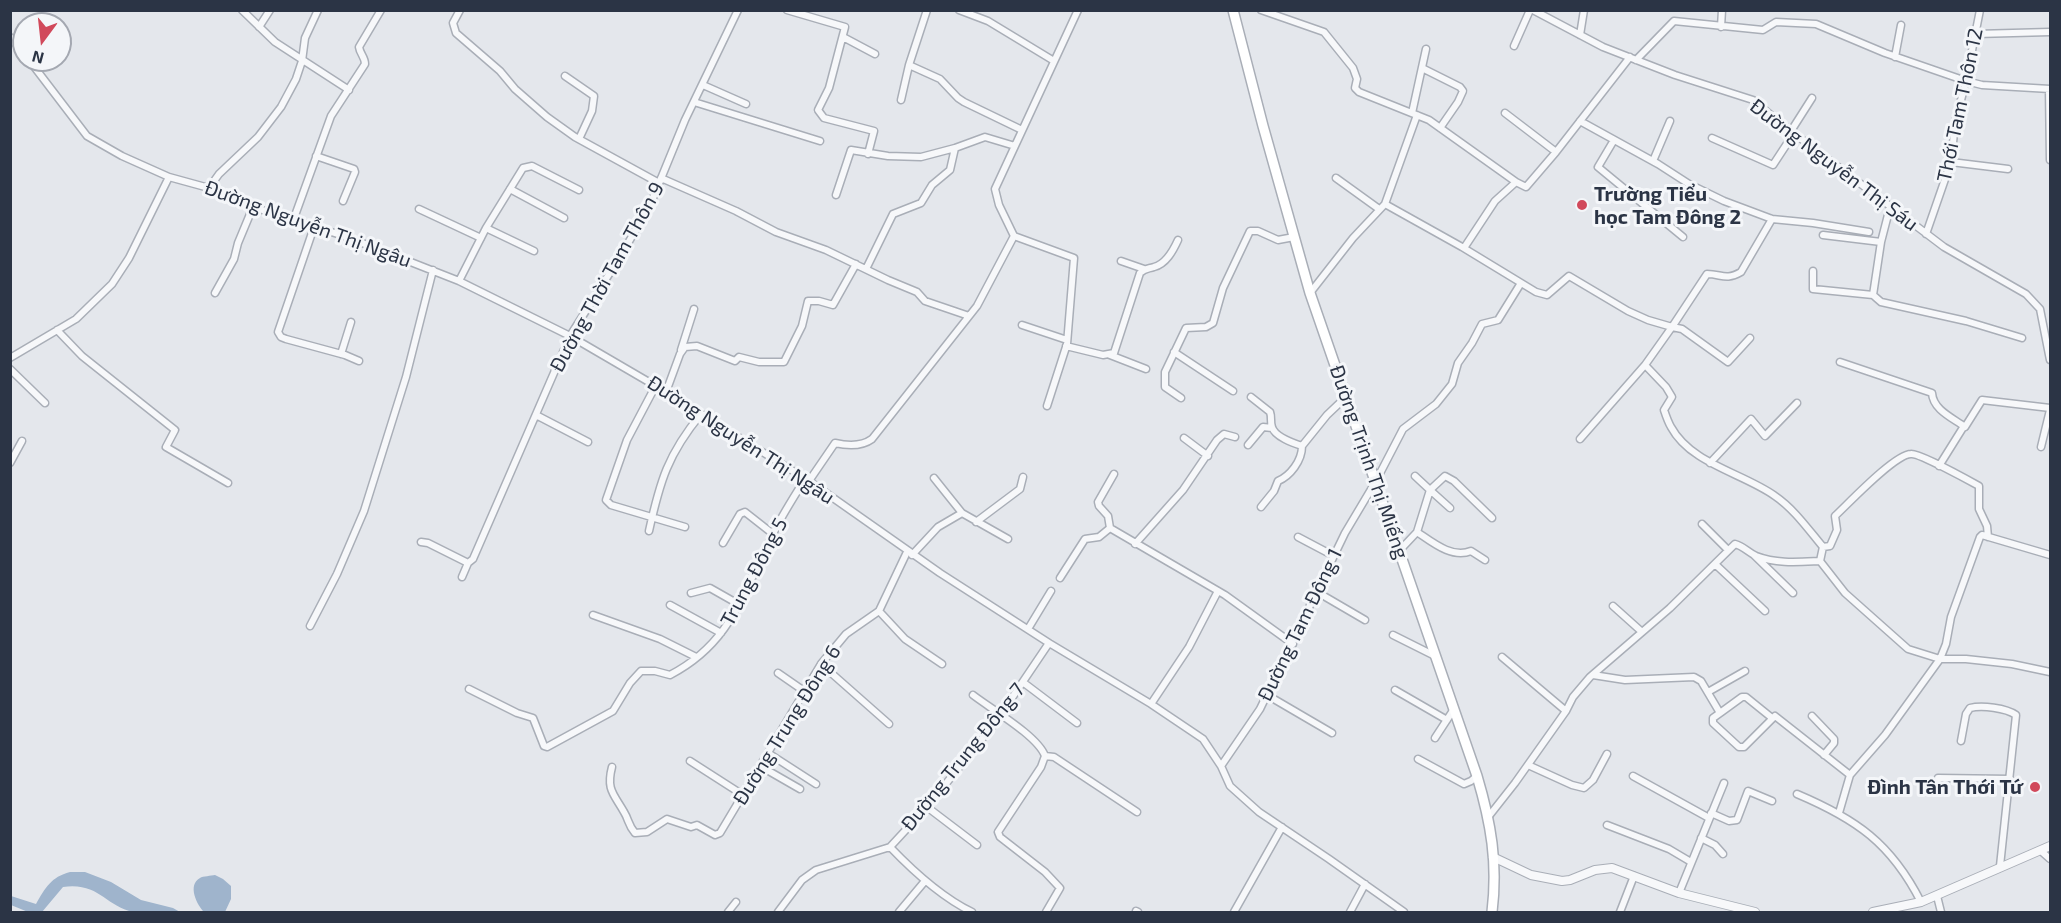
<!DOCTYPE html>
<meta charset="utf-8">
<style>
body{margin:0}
#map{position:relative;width:2061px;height:923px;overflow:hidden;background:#e4e7ec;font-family:"Exo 2",sans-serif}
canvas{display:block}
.frame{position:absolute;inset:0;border:12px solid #2b3445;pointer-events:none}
.north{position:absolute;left:12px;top:12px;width:60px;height:60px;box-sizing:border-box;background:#f4f6f9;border:2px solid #a4a8b1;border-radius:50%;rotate:195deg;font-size:16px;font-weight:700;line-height:24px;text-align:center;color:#2b3445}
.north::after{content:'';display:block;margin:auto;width:21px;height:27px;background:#d1495b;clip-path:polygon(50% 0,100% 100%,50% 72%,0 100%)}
</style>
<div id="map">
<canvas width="2061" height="923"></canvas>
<div class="frame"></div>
<div class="north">N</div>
</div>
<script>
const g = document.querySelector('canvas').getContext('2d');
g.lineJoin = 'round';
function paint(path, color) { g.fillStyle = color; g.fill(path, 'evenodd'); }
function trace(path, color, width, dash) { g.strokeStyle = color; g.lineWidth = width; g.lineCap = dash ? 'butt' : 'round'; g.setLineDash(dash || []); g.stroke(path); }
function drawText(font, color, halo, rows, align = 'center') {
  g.font = font + ' "Exo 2",sans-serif'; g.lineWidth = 6; g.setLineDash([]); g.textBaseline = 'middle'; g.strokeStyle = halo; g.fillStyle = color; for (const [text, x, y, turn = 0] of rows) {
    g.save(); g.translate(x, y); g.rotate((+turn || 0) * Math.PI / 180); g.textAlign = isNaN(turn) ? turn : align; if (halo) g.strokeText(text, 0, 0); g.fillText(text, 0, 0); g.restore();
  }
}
paint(new Path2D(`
 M 70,872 L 85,872 L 111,882 L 141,900 L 173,908 L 180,912 C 166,913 147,916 133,912 C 105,906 99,882 63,887 L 42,912 L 28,912 L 11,905 L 11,896 L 36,904 C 45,888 51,877 70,872 Z
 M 215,875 L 223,879 L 231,886 L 231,899 L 225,912 L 204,912 C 197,905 187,885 200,878 C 203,876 211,876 215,875 Z`), '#9fb4cc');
const minor = new Path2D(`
 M 242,10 L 275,42 L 349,90
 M 460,10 L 453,23 L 456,33 L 500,71 L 515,89 L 547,117 L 575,137 L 659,183
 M 787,10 L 845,27 L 829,88 L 818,110 L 824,118 L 874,131 L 868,154
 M 927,10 L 909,65 L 940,79 L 958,98 L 964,102 L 1022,130
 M 959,10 L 988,21 L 1054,61
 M 1261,10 L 1324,32 L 1353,68 L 1357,79 L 1355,88 L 1359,92 L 1429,120 L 1516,182
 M 1533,10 L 1603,47 L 1675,75 L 1753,100 L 1779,122 L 1944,247 L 2026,294 L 2040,309 L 2050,360
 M 259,27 L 270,10
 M 1721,27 L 1722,10
 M 1976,34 L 2050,32
 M 1580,35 L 1584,10
 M 10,37 L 24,54
 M 843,37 L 875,54
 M 1514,46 L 1530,10
 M 1895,57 L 1901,25
 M 29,60 L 87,136 L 122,156 L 169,177 L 209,188 L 253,207 L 347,237 L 459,281 L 570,336 L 666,392 L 809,481 L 940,573 L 1049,643 L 1151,704 L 1203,739 L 1221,766 L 1230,786 L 1259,812 L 1329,859 L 1404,912
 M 1636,60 L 1674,21 L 1763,30 L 1776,22 L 1816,24 L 1885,53 L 1966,81 L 1982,85 L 2050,89
 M 1422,68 L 1460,87 L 1463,91 L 1458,102 L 1440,128
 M 565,76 L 594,96 L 592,111 L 579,139
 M 703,85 L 746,104
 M 2049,89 L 2050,160
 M 901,100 L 909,65
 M 694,102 L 820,141
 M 1412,113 L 1426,49
 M 1505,113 L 1556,152
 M 1580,121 L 1658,164 L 1689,184 L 1724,201 L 1772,219 L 1813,223 L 1869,232
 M 1791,131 L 1812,98
 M 1712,138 L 1773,165 L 1794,133
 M 1614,140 L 1598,167 L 1683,237
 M 316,156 L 354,169 L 355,172 L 343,201
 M 1653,161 L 1670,121
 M 1951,162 L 2008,169
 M 661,178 L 736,211 L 776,232 L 826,250 L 888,280 L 917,292 L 925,301 L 969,316
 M 1336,178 L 1379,209
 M 209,188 L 219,174 L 258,137 L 281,107 L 296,79 L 302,61 L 305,38 L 318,10
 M 510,189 L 564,218
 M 836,195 L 851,150 L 888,156 L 921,157 L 955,148 L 985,137 L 1015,146
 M 1385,204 L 1417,115
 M 419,209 L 481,238
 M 293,221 L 331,116 L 365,64 C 365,57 360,54 359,47 L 381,10
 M 314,227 L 278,332 L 281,337 L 286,339 L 345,355 L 359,361
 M 486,228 L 534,251
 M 1926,234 L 1951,162 L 1955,123 L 1966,81 L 1980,10
 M 1823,235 L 1881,242
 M 1014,236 L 1074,258 L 1067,344 L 1047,406
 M 1464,248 L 1495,201 L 1516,182 L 1526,187 L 1556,152 L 1630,57
 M 1121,261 L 1144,269
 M 866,269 L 893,214 L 921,203 L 932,185 L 950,170 L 955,148
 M 1813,271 L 1813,289 L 1873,295 L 1881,242 L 1890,207
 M 459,281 L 486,228 L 523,168 L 532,166 L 579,190
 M 215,293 L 234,259 L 238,243 L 253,207
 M 1310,293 L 1353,238 L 1385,204 L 1462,247 L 1536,292 L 1547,295 L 1569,276 L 1628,311 L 1648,320 L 1672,327 L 1645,365 L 1666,387 L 1672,397 L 1664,410 C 1666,416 1668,422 1671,427 C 1691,464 1743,473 1775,496 C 1794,509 1808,529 1823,547 L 1820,561 L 1845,593 L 1908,649 L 1940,659 L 1966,659 L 2012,664 L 2050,672
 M 1873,295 L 1881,302 L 1966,321 L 2022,338
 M 1022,325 L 1067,340
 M 57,330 L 82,356 L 175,430 L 166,447 L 228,483
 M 1750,338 L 1728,362 L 1682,329 L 1672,327 L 1707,274 C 1722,274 1725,281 1741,272 L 1772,219
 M 1066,346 L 1103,355 L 1114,353 L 1140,273 C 1145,268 1148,269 1154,267 C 1166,264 1173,251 1178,240
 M 681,350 L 694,309
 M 1174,352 L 1233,391
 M 341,354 L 351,322
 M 1110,355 L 1146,369
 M 10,358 L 76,319 L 112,284 L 129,258 L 169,177
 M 1840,362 L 1932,393 C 1933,410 1953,418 1965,427 L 1982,400 L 2050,408
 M 10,369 L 45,403
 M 656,385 L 627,440 L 606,500 L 611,505 L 685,527
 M 666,392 L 680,354 L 685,347 L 697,346 L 735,361 L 739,357 L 759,362 L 784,362 L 802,326 L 808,301 L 819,301 L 833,305 L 856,264
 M 1251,397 L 1270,412 C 1272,417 1270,422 1272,427 C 1275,437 1293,443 1302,446 L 1327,415 L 1346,397
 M 1181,398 L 1165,387 L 1165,372 L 1186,328 L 1206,327 L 1213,323 L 1223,288 L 1250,231 L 1258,231 L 1278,240 L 1294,237
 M 536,415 L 588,442
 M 1184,438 L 1208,456
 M 1580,439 L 1645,365
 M 1248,445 L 1263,427 L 1272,428
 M 2041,447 L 2050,410
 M 10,463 L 22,441
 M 1710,463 L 1751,419 L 1765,436 L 1797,403
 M 1939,466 L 1964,426
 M 809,481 L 835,443 C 848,446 861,447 872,439 L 977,306 L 1014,236 L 999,205 L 995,189 L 1078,10
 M 1261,507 L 1274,491 L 1278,481 C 1290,476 1302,461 1302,446
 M 1450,508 L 1430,490 L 1445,476 L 1454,481 L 1492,518
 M 962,513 L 1008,539
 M 976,522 L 1020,489 L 1023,477
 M 1702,524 L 1728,550
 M 1110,528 L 1108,516 L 1099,506 L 1098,502 L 1114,474
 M 649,531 C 660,481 668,454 701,414
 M 1417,532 C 1432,542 1452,559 1471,551 L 1485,560
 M 1298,537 L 1334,556
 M 421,542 L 428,543 L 468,563 L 473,559 L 570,336 L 623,252 L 651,203 L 685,120 L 738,10
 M 723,543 L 740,514 L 745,512 L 773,534
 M 1135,544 L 1183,490 L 1217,440 L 1224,434 L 1235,437
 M 1823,547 L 1830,546 L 1837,530 L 1835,516 C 1849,503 1895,454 1911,454 C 1919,453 1970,481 1979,486 L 1979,509 L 1987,526 L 1988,537
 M 1400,550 L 1417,532 L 1430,490 L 1415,476
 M 912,555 L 938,527 L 962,513 L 934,478
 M 1754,555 L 1793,593
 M 1715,564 L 1765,611
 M 462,577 L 468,563
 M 1060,578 L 1085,539 L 1099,537 L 1110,528 L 1225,595 L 1293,644
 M 1317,592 L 1365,620
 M 691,593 L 710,588 L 740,605
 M 670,605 L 721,633
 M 1613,606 L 1642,632
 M 879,611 L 905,639 L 942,664
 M 593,615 L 660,639 L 696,657
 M 310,626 L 337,574 L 364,511 L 406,377 L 433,270
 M 1028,629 L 1051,591
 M 1393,635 L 1435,656
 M 1502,657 L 1566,711
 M 821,664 L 889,724
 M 778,673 L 804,691
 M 1593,675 L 1625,680 L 1694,677 L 1701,681 L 1720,713 L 1713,718 L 1713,723 L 1739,747 L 1744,747 L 1775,716 L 1850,775
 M 1024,683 L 1077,723
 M 469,689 L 517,713 L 533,718 L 544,746 L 547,747 L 613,711 L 630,683 L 641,671 L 655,671 L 670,675 C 732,643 743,592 773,534 C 782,515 794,497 805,479
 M 1395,690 L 1447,720
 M 1708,692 L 1745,671
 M 973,695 C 991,709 1038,736 1045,756 L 1041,767 L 998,832 L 1000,837 L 1045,872 L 1060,888 L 1046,912
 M 1267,695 L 1332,733
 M 1151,704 L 1189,647 L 1218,591
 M 1720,713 L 1742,697 L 1746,697 L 1772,718
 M 1812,716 L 1834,739 L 1834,743 L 1824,755
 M 1435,738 L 1454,709
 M 1961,741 L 1966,714 L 1970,708 C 1982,705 2006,708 2016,715 L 2000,866
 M 768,753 L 816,784
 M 1045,756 L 1054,757 L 1137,812
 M 1418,759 L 1464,784 L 1471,781 L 1477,776
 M 690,761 L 743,795
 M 1528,765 L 1572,785 L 1584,788 L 1593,780 L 1607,754
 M 760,766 L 800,789
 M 1221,766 L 1260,709 L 1345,533 L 1376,481 L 1403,429 L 1436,404 L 1452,384 L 1458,363 L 1472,343 L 1482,324 L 1498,320 L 1521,283
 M 612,767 C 606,790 614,794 624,812 C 629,820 628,825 635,833 L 647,832 L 667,819 L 691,827 L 697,825 L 715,835 L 720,833 L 821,664 L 846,634 L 879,611 L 907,552
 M 1633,776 L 1709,818
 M 1938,778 L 2010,779
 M 1797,794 C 1856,819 1891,843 1921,902
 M 927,807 L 977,845
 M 1711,813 L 1729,821 L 1737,820 L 1748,791 L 1772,801
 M 1839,813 L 1850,775 L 1885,735 L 1940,659 L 1946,644 L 1951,617 L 1980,537 L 1982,535 L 2050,555
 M 1489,816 L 1515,783 L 1566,711 L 1573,697 L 1590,677 L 1670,608 L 1735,544 C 1743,546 1748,552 1756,556 C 1777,564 1798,562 1820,561
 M 1607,825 L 1669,849 L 1691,862
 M 1701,838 L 1715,845 L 1723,854
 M 890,847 C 914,872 941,897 972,912
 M 2041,851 L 2050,859
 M 1679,893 L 1724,783
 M 1937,896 L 1941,912
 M 1136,911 L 1138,912
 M 728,912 L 736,902
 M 778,912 L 802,880 L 816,870 L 890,847 L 927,807 L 995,723 L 1049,643
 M 899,912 L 925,881
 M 1234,912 L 1282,827
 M 1350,912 L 1365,884
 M 1620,912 L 1634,876`);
const tertiary = new Path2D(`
 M 1493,857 L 1531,875 L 1562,881 L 1570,880 L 1595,870 L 1612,868 L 1679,893 L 1755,912
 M 1873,912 L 1921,902 L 2050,846`);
const secondary = new Path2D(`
 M 1233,10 L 1263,126 L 1310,293 L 1477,776 C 1491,823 1498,863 1492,912`);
trace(minor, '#a9aeb7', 9);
trace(tertiary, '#a9aeb7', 10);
trace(secondary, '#a9aeb7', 12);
trace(minor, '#f7f8fa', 6);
trace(tertiary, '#f7f8fa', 8);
trace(secondary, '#fff', 9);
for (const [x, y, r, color] of [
 [1582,205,6,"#d1495b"],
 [2035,787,6,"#d1495b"]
]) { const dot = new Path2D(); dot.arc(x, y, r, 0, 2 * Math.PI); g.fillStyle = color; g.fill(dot); trace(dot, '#f4f6f9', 2); }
drawText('20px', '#2b3445', '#f4f6f9', [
 ["Thới Tam Thôn 12",1960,105,-78],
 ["Đường Nguyễn Thị Sáu",1834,165,37],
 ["Đường Nguyễn Thị Ngâu",308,224,20],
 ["Đường Thời Tam Thôn 9",607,277,-61],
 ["Đường Nguyễn Thị Ngâu",741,440,33],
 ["Đường Trịnh Thị Miếng",1369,462,71],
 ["Trung Đông 5",754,572,-62],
 ["Đường Tam Đông 1",1300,625,-64],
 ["Đường Trung Đông 6",787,725,-58],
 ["Đường Trung Đông 7",963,757,-51]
]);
drawText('bold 20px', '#2b3445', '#f4f6f9', [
 ["Trường Tiểu",1594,194],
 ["học Tam Đông 2",1594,217],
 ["Đình Tân Thới Tứ",2023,787,"right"]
], 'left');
</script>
